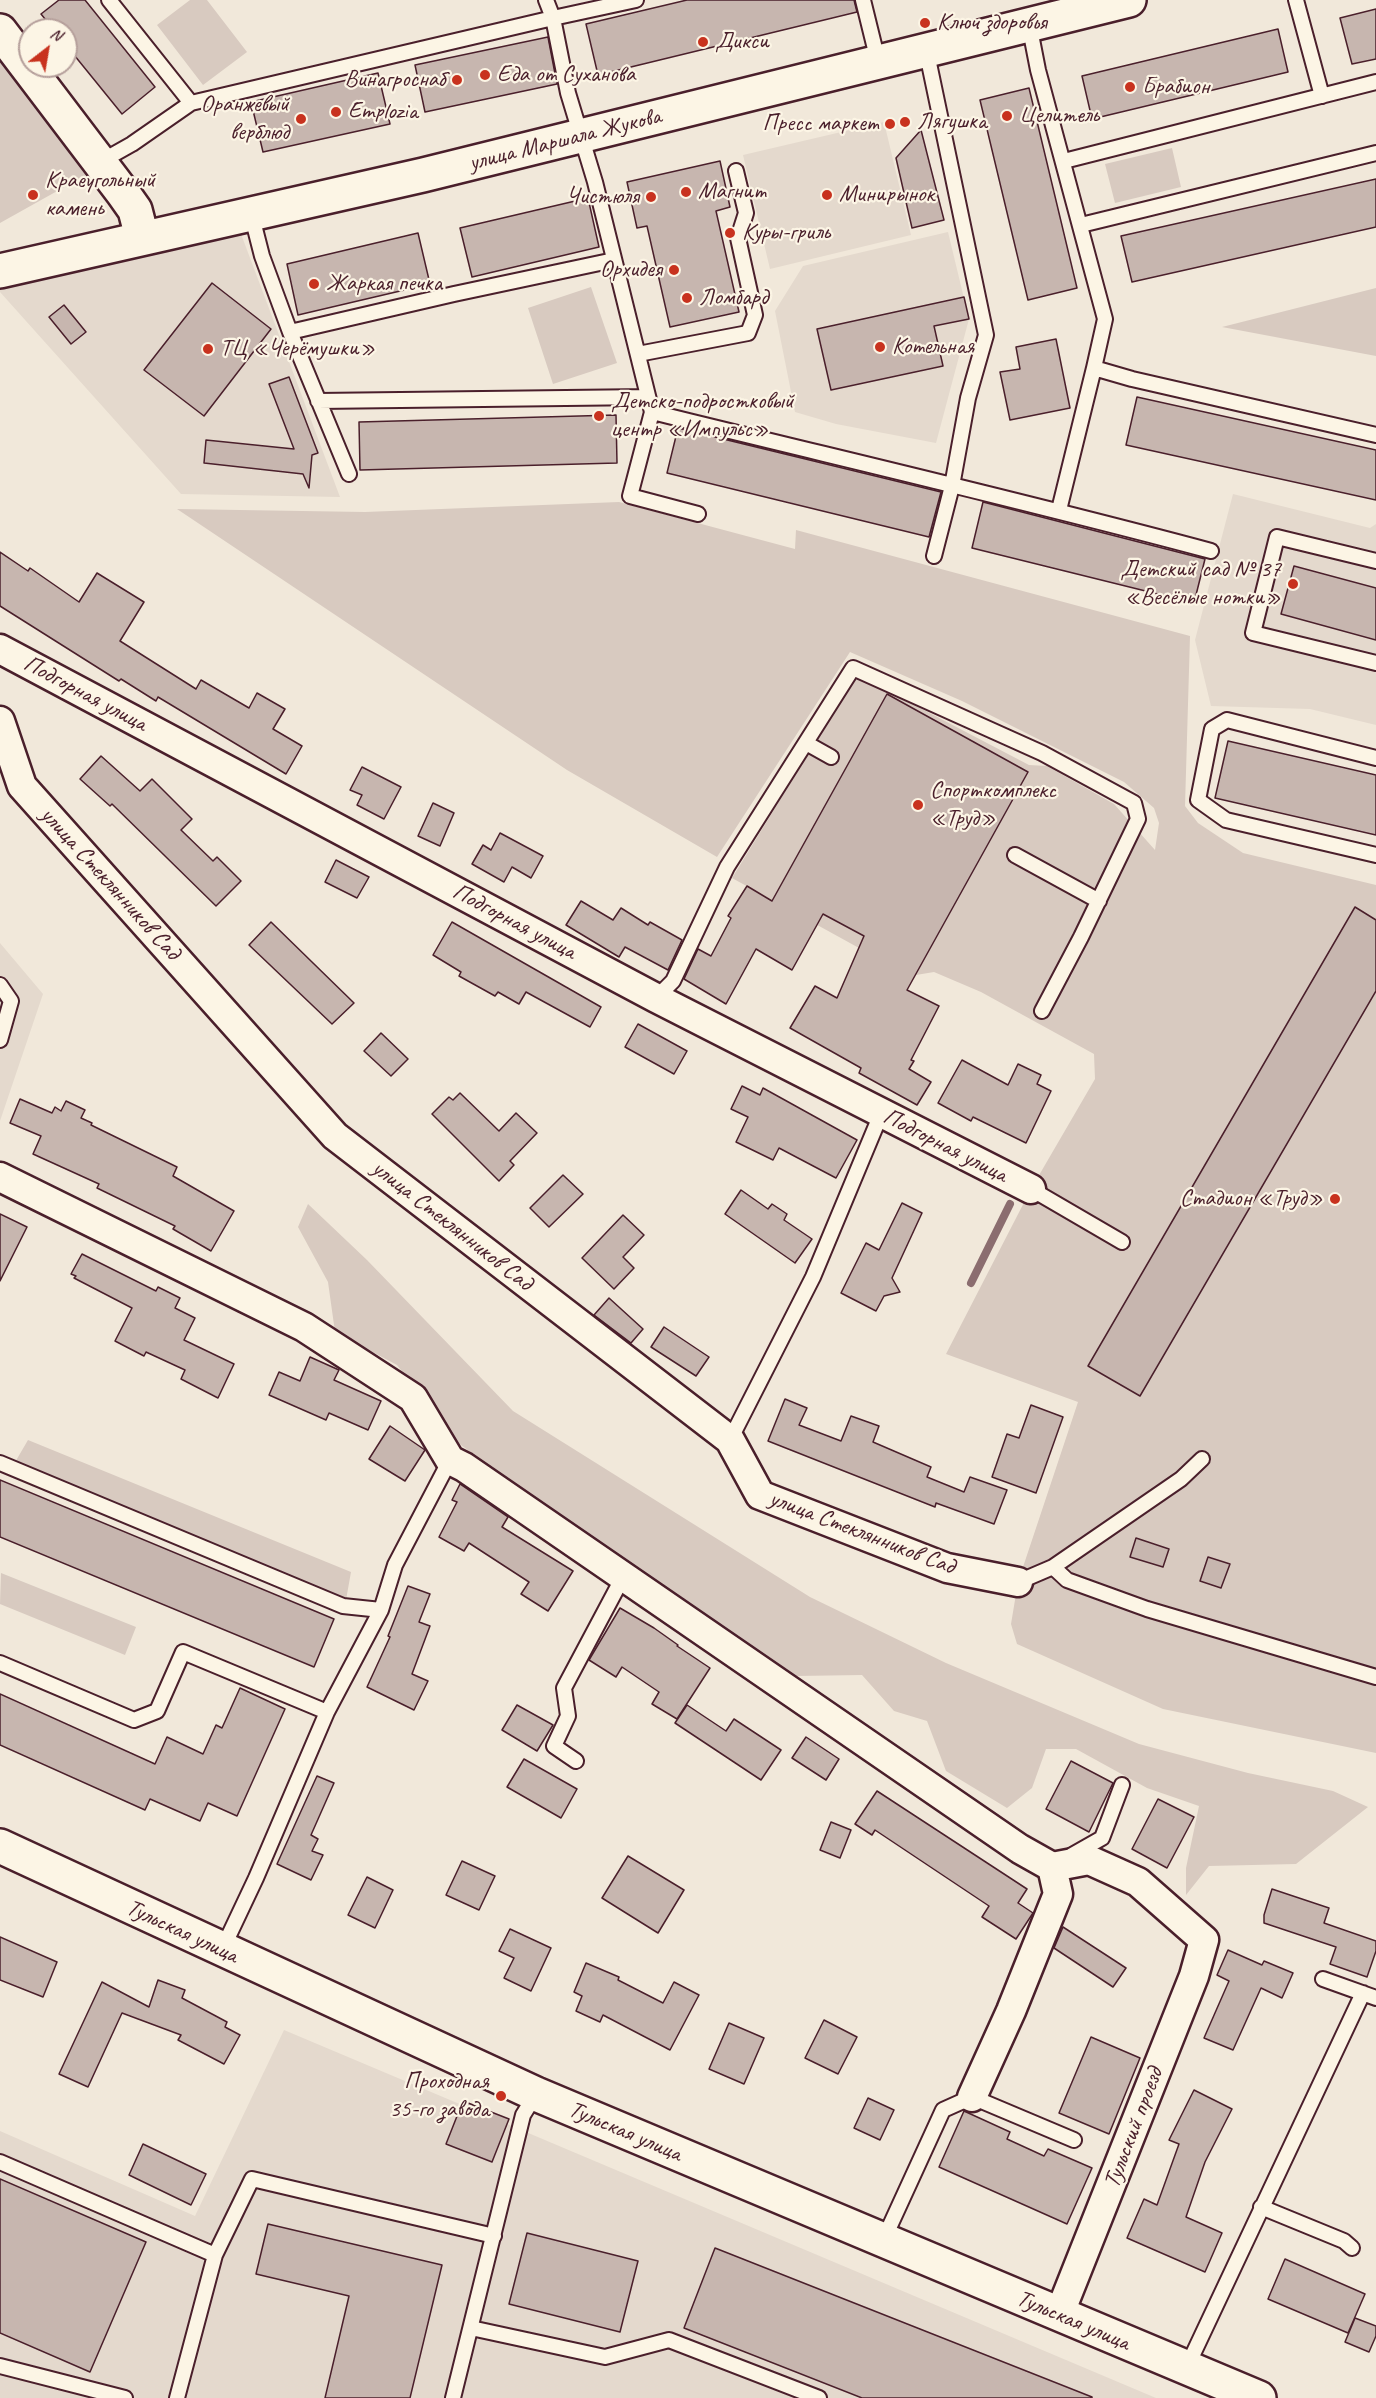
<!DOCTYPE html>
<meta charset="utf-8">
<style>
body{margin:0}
#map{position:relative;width:1376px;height:2398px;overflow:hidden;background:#f1e8da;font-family:Caveat,sans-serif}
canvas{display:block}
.north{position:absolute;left:18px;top:18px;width:60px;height:60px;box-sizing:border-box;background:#fcf5e5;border:2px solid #b59f9b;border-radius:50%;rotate:31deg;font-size:16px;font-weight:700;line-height:24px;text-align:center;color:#4a1f2b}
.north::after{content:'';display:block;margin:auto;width:21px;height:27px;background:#c8321e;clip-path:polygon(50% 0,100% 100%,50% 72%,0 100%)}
</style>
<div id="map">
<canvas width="1376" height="2398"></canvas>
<div class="north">N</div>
</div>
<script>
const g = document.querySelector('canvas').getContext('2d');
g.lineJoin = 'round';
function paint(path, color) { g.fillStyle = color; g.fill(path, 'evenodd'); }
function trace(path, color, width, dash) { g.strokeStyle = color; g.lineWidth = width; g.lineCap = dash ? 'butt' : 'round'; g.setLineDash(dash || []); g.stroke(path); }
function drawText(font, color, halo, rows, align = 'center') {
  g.font = font + ' Caveat,sans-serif'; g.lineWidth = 4.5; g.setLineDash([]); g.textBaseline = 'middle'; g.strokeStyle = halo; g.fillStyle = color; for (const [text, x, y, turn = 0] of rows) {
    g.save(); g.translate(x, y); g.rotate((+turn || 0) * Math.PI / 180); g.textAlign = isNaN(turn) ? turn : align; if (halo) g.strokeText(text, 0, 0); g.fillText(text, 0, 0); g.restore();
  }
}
paint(new Path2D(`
 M 884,122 L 911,235 L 770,269 L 743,155 Z
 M 948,232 L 969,319 L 936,443 L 836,424 L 795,412 L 775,311 L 803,266 Z
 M 241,234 L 340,497 L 181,494 L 0,292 L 0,287 Z
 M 1233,494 L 1370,528 L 1376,524 L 1376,725 L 1310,709 L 1211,706 L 1195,640 Z
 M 0,943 L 43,994 L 0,1121 Z
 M 284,2030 L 507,2124 L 1156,2398 L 0,2398 L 0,2131 L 195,2216 Z`), '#e4d9cd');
paint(new Path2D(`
 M 190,0 L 207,0 L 247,52 L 203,85 L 157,25 Z
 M 0,48 L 93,171 L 0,223 Z
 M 1172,148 L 1181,187 L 1115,203 L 1105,164 Z
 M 591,287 L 617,363 L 553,384 L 528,308 Z
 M 1376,288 L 1376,356 L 1222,327 Z
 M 619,502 L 795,549 L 796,530 L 1190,636 L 1185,806 L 1198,823 L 1243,853 L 1376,885 L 1376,1753 L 1163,1709 L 1017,1644 L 1011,1624 L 1018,1582 L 1078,1402 L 946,1354 L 1031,1189 L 1095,1079 L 1094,1054 L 981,992 L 934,972 L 916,975 L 859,948 L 732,878 L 857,675 L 1029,765 L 1047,766 L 1114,804 L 1155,850 L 1159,823 L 1154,808 L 1124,782 L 962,701 L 850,652 L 717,857 L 567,770 L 177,509 L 365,512 Z
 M 308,1204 L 367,1260 L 513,1411 L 810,1597 L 946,1663 L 1139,1744 L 1248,1773 L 1333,1791 L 1368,1807 L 1296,1864 L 1209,1866 L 1186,1895 L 1186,1868 L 1199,1806 L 1147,1788 L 1076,1749 L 1046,1749 L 1032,1788 L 1007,1808 L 946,1771 L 927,1721 L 894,1711 L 862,1675 L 796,1676 L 547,1509 L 457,1442 L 397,1365 L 335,1332 L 328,1282 L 298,1227 Z
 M 28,1440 L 351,1572 L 346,1600 L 14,1464 Z
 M 1,1573 L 136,1627 L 125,1655 L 0,1604 Z`), '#d8cac0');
trace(new Path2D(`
 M 971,1283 L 1010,1204`), '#8b6d6f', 8);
const building = new Path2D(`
 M 59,0 L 85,0 L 155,87 L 122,114 L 66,45 L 66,30 L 54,30 L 41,14 Z
 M 687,0 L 854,0 L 857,12 L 598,75 L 586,24 Z
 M 1376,9 L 1376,59 L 1352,64 L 1340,18 Z
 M 1278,29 L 1288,72 L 1092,119 L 1082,76 Z
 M 548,37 L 557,84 L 425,112 L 415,65 Z
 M 378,73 L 390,124 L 263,152 L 251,102 Z
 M 1029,88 L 1077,288 L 1028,300 L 980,100 Z
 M 921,130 L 944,220 L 912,228 L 896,158 Z
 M 720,161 L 730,207 L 716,211 L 739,312 L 670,327 L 647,226 L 637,228 L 627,182 Z
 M 1376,179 L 1376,227 L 1132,282 L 1121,236 Z
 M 588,198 L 599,247 L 472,277 L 460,228 Z
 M 418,233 L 430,284 L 298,315 L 287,264 Z
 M 212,283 L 271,329 L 204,416 L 144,370 Z
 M 964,297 L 969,319 L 934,326 L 943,366 L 831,390 L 817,329 Z
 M 64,305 L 86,332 L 71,344 L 49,317 Z
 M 1056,339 L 1070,408 L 1010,420 L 1000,372 L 1020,369 L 1016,347 Z
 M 289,377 L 318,453 L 312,455 L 309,488 L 303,474 L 204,463 L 206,440 L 294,449 L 269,384 Z
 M 1137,397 L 1376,450 L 1376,500 L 1126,445 Z
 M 616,415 L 617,463 L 360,470 L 359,422 Z
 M 678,428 L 941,492 L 929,537 L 667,473 Z
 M 983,502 L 1205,559 L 1194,603 L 972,548 Z
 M 0,552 L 28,571 L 30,568 L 79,602 L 97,573 L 144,602 L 120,641 L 196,689 L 201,680 L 249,708 L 257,693 L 285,709 L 273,729 L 302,746 L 286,774 L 158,697 L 156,701 L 121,679 L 119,681 L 0,606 Z
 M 1294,566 L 1376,588 L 1376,640 L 1281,614 Z
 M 887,694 L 1028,772 L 907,990 L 939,1006 L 911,1060 L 914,1061 L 909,1069 L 931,1082 L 917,1105 L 859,1073 L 861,1068 L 790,1028 L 815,986 L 837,998 L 864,936 L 823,914 L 792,970 L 756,949 L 726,1004 L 684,979 L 698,949 L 711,956 L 731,918 L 728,916 L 747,886 L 772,901 Z
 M 1228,741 L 1376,775 L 1376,835 L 1215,798 Z
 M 101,756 L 140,791 L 152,779 L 192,819 L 181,830 L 213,861 L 217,857 L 241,881 L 216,906 L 112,804 L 110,806 L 80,779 Z
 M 362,767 L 401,787 L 384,819 L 357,805 L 362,795 L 350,790 Z
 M 433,803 L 454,813 L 440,846 L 418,836 Z
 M 500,833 L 543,856 L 531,878 L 512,867 L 504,882 L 472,864 L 483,845 L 491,850 Z
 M 336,860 L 369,877 L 357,898 L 325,882 Z
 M 581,901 L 613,920 L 621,908 L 648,925 L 650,922 L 682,940 L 668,970 L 625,947 L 619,957 L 566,925 Z
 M 1355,907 L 1376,920 L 1376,991 L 1140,1396 L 1088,1366 Z
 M 271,922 L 354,1003 L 332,1024 L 249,945 Z
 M 452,922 L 601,1007 L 590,1027 L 526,992 L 519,1004 L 498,992 L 495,996 L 459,976 L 461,972 L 433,955 Z
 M 638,1024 L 687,1051 L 674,1074 L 625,1047 Z
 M 381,1033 L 408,1059 L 391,1076 L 364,1051 Z
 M 962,1060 L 1008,1085 L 1018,1064 L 1041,1075 L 1037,1084 L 1051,1091 L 1026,1143 L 973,1117 L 971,1121 L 938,1103 Z
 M 742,1086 L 760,1095 L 763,1088 L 857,1140 L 836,1178 L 779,1148 L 773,1160 L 736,1142 L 748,1117 L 731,1109 Z
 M 460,1093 L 499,1131 L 516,1113 L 537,1133 L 510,1161 L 514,1165 L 499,1181 L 432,1114 L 449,1097 L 453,1100 Z
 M 20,1099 L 52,1113 L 55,1107 L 61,1111 L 66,1101 L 85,1110 L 81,1118 L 92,1123 L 91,1125 L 177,1167 L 173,1176 L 234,1211 L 211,1251 L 173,1229 L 175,1226 L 97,1188 L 99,1184 L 33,1154 L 41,1136 L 10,1123 Z
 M 563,1175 L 583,1194 L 549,1227 L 530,1208 Z
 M 741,1190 L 768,1209 L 772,1204 L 787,1214 L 784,1220 L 812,1239 L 795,1263 L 725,1214 Z
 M 902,1203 L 922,1213 L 892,1278 L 900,1292 L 884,1296 L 876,1311 L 841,1293 L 866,1243 L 879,1250 Z
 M 0,1214 L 27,1227 L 0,1281 Z
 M 623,1215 L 644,1235 L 623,1257 L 634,1268 L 614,1289 L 582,1258 Z
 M 82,1254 L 156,1291 L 158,1287 L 180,1298 L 175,1308 L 195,1318 L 184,1340 L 234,1364 L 218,1398 L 181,1379 L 185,1370 L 146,1352 L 144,1356 L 115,1341 L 132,1308 L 74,1278 L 76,1276 L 71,1274 Z
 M 609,1298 L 643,1329 L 631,1343 L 594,1315 Z
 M 664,1327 L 709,1357 L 696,1376 L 651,1347 Z
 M 310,1357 L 339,1370 L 334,1380 L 381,1401 L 368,1430 L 329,1413 L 326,1420 L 269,1395 L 279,1372 L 300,1381 Z
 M 785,1399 L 807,1408 L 799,1425 L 841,1441 L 851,1416 L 879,1426 L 873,1442 L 931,1467 L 927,1477 L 964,1492 L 970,1477 L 1007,1490 L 994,1524 L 936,1503 L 935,1507 L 768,1441 Z
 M 1031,1405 L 1063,1417 L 1036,1493 L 992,1477 L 1007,1434 L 1019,1438 Z
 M 390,1426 L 425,1450 L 405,1481 L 369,1459 Z
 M 0,1480 L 334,1619 L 314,1667 L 0,1537 Z
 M 460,1484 L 508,1517 L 502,1527 L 573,1571 L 548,1611 L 521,1594 L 529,1582 L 469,1543 L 464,1551 L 439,1537 L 457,1502 L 452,1500 Z
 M 1136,1538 L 1169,1549 L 1163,1567 L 1130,1557 Z
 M 1208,1557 L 1230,1564 L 1221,1588 L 1200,1581 Z
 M 408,1586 L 430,1594 L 419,1622 L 430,1626 L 412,1674 L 428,1681 L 414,1710 L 367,1687 L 390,1637 L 388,1636 Z
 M 620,1608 L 654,1628 L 678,1645 L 677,1646 L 710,1668 L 677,1719 L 652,1704 L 659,1692 L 622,1667 L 616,1677 L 589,1660 Z
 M 240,1688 L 285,1709 L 237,1816 L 208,1803 L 200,1821 L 150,1799 L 145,1810 L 0,1745 L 0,1694 L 155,1764 L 167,1737 L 203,1754 L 216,1725 L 222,1728 Z
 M 517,1705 L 553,1725 L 537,1751 L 502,1730 Z
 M 687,1705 L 726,1731 L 734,1719 L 781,1750 L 761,1780 L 675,1723 Z
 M 806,1737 L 839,1759 L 826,1780 L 792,1758 Z
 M 524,1759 L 577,1789 L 561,1818 L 507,1787 Z
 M 1071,1761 L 1113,1783 L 1089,1832 L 1046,1809 Z
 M 317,1776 L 334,1783 L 311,1835 L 318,1839 L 312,1851 L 323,1855 L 311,1880 L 277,1864 Z
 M 877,1791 L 1027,1889 L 1018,1903 L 1033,1913 L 1016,1939 L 982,1917 L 989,1906 L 875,1830 L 872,1835 L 855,1824 Z
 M 1158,1799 L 1194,1817 L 1167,1868 L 1132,1849 Z
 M 831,1822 L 851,1830 L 840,1858 L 820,1850 Z
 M 628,1856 L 684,1890 L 658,1933 L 602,1898 Z
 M 462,1861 L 495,1876 L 479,1910 L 446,1895 Z
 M 367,1877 L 393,1890 L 375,1928 L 348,1915 Z
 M 1272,1889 L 1329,1908 L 1324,1923 L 1376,1941 L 1376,1951 L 1367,1977 L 1330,1964 L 1336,1947 L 1264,1923 L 1264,1915 Z
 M 1063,1927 L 1126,1968 L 1113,1987 L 1054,1948 Z
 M 510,1929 L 551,1948 L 531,1991 L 504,1978 L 514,1958 L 499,1951 Z
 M 0,1937 L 57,1962 L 43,1997 L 0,1980 Z
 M 1228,1950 L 1262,1965 L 1264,1961 L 1293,1973 L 1282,1998 L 1261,1988 L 1233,2050 L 1204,2038 L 1229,1981 L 1217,1975 Z
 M 586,1963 L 619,1977 L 618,1980 L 663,2003 L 674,1982 L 699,1995 L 670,2050 L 603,2015 L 600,2022 L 576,2011 L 582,1996 L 574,1992 Z
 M 158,1980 L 185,1990 L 182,1998 L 227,2022 L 225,2027 L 240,2035 L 224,2064 L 178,2040 L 181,2035 L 122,2013 L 88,2087 L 59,2074 L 102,1982 L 149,2007 Z
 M 824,2020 L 857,2037 L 838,2074 L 805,2058 Z
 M 729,2023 L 764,2038 L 744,2084 L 709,2069 Z
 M 1091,2037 L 1140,2058 L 1109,2134 L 1059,2113 Z
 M 1194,2090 L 1232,2109 L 1205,2162 L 1186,2217 L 1222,2233 L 1205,2272 L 1127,2238 L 1144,2199 L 1157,2205 L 1179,2144 L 1169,2140 Z
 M 868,2098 L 894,2110 L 880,2140 L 854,2128 Z
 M 463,2101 L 509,2119 L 492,2162 L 446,2144 Z
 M 964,2111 L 1010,2132 L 1007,2139 L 1044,2156 L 1048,2149 L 1092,2168 L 1067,2224 L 939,2167 Z
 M 143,2144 L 206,2174 L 191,2205 L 129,2175 Z
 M 0,2179 L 146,2242 L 90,2372 L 0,2333 Z
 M 268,2224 L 442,2265 L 410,2398 L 325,2398 L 349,2296 L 256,2274 Z
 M 527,2233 L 638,2261 L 620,2332 L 509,2304 Z
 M 715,2248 L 1092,2397 L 1092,2398 L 862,2398 L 684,2328 Z
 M 1285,2259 L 1365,2294 L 1348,2333 L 1268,2299 Z
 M 1355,2318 L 1376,2326 L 1376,2336 L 1369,2352 L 1345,2342 Z`);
paint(building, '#c7b6af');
trace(building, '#4a1f2b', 1.5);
const service = new Path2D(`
 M 109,0 L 191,103 L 553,18 L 568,93 L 595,182 L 652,412 C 838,458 1025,501 1211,551
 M 546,0 L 553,18 L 636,0
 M 863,0 L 878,61
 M 1296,0 L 1322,96
 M 1029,24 L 1038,70 L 1105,319 L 1094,368 L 1132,379 L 1376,435
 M 926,49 L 986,335 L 968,398 L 952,486 L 934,556
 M 1064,161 L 1376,82
 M 100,162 L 132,144 L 191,103
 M 251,213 L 262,256 L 290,332 L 454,294 L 614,260
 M 1081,225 L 1376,153
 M 290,332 L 349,474
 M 638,354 L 748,333 L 755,315 L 738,238 L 746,213 L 736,171
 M 318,401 L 648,397
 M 652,412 L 630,496 L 698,514
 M 1059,510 L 1094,368
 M 1376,561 L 1277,537 L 1253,633 L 1376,663
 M 806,743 L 831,757
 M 1376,758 L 1227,720 L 1212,729 L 1198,800 L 1226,820 L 1376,855
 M 1015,855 L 1099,901
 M 0,985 L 11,1001 L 0,1040
 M 656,998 L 673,981 L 727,867 L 853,668 L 1042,753 L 1134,803 L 1138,819 L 1081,937 L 1042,1011
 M 1031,1189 L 1122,1242
 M 730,1440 L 813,1277 L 881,1114
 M 0,1463 L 343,1606 L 381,1610
 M 1053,1567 L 1067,1580 L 1147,1609 L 1376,1677
 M 1018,1582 L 1053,1567 L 1181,1479 L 1202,1459
 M 0,1663 L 134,1720 L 157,1711 L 183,1652 L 327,1712
 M 576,1761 L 554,1746 L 568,1716 L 564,1688 L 623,1577
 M 1072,1855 L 1102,1838 L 1122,1785
 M 222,1950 L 256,1878 L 327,1712 L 381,1610 L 395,1565 L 450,1460
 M 1323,1979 L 1376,1998
 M 0,2162 L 215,2255 L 252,2179 L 494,2236
 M 1261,2207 L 1344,2241 L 1352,2248
 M 883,2241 L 943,2110 L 972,2097 L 1074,2140
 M 471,2328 L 605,2357 L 669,2340 L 819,2398
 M 0,2366 L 125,2398
 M 1186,2369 L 1363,1993
 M 177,2398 L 215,2255
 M 453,2398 L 523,2115 L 536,2094`);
const minor = new Path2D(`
 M 0,649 L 656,998 L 1031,1189
 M 0,721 L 22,786 L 335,1136 L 730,1440 L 760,1495 L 947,1568 L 1018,1582
 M 0,1177 L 304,1327 L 413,1398 L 450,1460 L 464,1467 L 1020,1849 L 1052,1867
 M 1052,1867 L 1089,1860 L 1138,1882 L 1204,1940 L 1194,1976 L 1059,2315
 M 972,2097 L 1011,2011 L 1058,1894 L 1052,1867`);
const tertiary = new Path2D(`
 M 0,31 L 123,193 L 135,210 L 142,237`);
const secondary = new Path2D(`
 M 0,1846 L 536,2094 L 1259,2398`);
const primary = new Path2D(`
 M 0,271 L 423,175 L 1129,0`);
trace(service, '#4a1f2b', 18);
trace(minor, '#4a1f2b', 33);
trace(tertiary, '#4a1f2b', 38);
trace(secondary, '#4a1f2b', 38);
trace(primary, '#4a1f2b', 38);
trace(service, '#fcf5e5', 14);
trace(minor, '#fcf5e5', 28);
trace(tertiary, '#fcf5e5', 33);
trace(secondary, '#fcf5e5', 33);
trace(primary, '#fcf5e5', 33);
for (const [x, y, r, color] of [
 [925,23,6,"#c8321e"],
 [703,42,6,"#c8321e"],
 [485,75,6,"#c8321e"],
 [457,80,6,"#c8321e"],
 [1130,87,6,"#c8321e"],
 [336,112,6,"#c8321e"],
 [1007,116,6,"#c8321e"],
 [301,119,6,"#c8321e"],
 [905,122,6,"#c8321e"],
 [890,124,6,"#c8321e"],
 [686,192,6,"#c8321e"],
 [33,195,6,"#c8321e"],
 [827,195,6,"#c8321e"],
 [651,197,6,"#c8321e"],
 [730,233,6,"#c8321e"],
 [674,270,6,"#c8321e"],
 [314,284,6,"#c8321e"],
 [687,298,6,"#c8321e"],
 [880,347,6,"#c8321e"],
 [208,349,6,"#c8321e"],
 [599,416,6,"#c8321e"],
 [1293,584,6,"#c8321e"],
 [918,805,6,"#c8321e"],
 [1335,1199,6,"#c8321e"],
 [501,2096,6,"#c8321e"]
]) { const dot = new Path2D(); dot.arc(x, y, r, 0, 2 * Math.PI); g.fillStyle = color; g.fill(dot); trace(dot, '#fcf5e5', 2); }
drawText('24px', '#4a1f2b', '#fcf5e5', [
 ["Ключ здоровья",937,23],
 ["Дикси",715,42],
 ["Еда от Суханова",497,75],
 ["Винагроснаб",445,80,"right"],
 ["Брабион",1142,87],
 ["Оранжевый",289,105,"right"],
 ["верблюд",289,133,"right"],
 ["Emplozia",348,112],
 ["Целитель",1019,116],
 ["Лягушка",917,122],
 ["Пресс маркет",878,124,"right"],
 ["Краеугольный",45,181],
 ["камень",45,209],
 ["Магнит",698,192],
 ["Минирынок",839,195],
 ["Чистюля",639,197,"right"],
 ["Куры-гриль",742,233],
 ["Орхидея",662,270,"right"],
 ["Жаркая печка",326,284],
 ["Ломбард",699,298],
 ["Котельная",892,347],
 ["ТЦ «Черёмушки»",220,349],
 ["Детско-подростковый",611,402],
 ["центр «Импульс»",611,430],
 ["Детский сад № 37",1281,570,"right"],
 ["«Весёлые нотки»",1281,598,"right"],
 ["Спорткомплекс",930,791],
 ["«Труд»",930,819],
 ["Стадион «Труд»",1323,1199,"right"],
 ["Проходная",489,2082,"right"],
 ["35-го завода",489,2110,"right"]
], 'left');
drawText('24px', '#4a1f2b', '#fcf5e5', [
 ["улица Маршала Жукова",565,140,-14],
 ["Подгорная улица",85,694,28],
 ["улица Стеклянников Сад",110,884,48],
 ["Подгорная улица",514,922,28],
 ["Подгорная улица",945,1146,27],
 ["улица Стеклянников Сад",452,1226,38],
 ["улица Стеклянников Сад",862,1533,21],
 ["Тульская улица",182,1932,25],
 ["Тульский проезд",1134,2128,-69],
 ["Тульская улица",625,2132,23],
 ["Тульская улица",1073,2321,23]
]);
</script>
